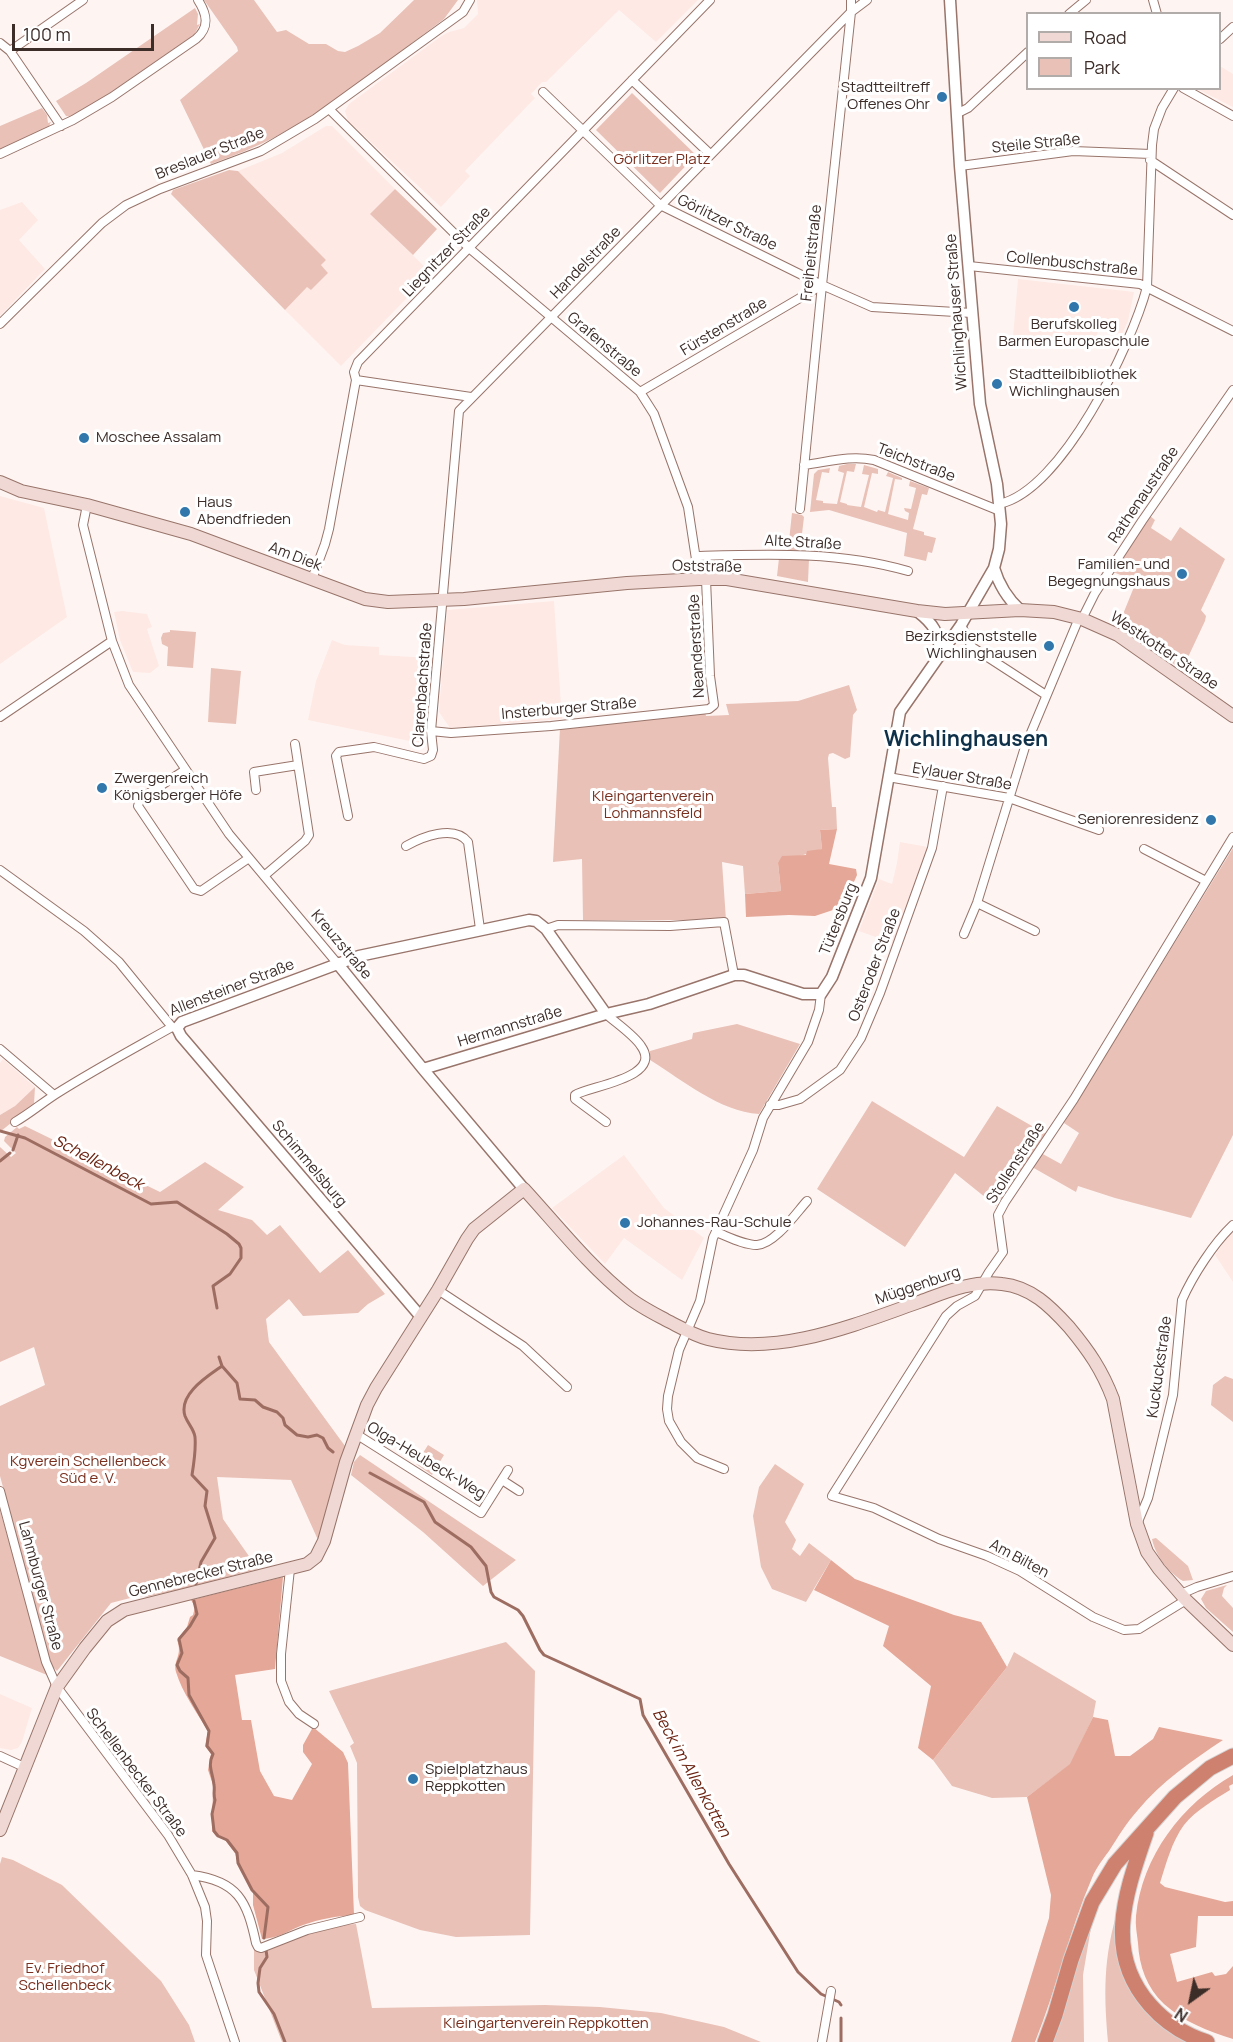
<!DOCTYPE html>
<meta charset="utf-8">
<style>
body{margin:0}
#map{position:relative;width:1233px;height:2042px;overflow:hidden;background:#fef5f3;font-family:Manrope,sans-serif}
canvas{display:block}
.legend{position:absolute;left:1026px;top:12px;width:195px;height:78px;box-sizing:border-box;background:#fff;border:2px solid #b1aba9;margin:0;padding:8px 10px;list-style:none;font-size:18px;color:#3c2d29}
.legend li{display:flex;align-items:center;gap:12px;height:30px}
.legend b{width:30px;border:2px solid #b1aba9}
.north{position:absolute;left:1161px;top:1970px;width:60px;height:60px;-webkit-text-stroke:4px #fff;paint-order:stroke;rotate:213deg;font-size:16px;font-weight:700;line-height:24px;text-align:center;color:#3c2d29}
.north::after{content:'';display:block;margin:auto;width:21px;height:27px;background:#3c2d29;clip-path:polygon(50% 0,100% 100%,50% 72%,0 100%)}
.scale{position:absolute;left:12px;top:24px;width:142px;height:27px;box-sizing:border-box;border:3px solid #3c2d29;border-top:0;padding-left:8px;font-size:18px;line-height:21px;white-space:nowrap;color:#3c2d29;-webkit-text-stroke:4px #fff;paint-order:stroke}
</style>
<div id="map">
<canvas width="1233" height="2042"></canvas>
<ul class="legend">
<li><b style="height:8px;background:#f0d9d4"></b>Road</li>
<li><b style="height:16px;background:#e9c1b7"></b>Park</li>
</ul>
<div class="north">N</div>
<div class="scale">100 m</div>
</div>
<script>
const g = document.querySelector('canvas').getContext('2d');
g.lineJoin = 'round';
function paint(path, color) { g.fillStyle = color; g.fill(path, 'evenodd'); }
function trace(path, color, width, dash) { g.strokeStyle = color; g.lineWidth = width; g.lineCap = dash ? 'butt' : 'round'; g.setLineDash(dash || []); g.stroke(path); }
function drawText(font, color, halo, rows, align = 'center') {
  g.font = font + ' Manrope,sans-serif'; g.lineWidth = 6; g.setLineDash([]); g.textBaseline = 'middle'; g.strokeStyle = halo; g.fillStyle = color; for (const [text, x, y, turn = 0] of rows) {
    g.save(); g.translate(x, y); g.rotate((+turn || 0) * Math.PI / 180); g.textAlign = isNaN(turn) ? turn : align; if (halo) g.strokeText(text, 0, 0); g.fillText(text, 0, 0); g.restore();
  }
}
paint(new Path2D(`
 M 477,0 L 698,0 L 656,42 L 619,10 L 546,82 L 542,82 L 531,94 L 535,98 L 465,171 L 470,176 L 441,207 L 348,121 L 345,111 L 349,104 L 440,37 L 449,32 L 464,28 L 478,14 Z
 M 1220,66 L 1233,74 L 1233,107 L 1197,89 L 1220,88 Z
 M 326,126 L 332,126 L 395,189 L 371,214 L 431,273 L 341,366 L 285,310 L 307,286 L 311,290 L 328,273 L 321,265 L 326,260 L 238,171 L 282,153 Z
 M 22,202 L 38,220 L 19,240 L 45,269 L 0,316 L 0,210 Z
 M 1018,279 L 1134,292 L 1128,321 L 1122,334 L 1098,330 L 1094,348 L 1013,337 Z
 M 0,496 L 44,508 L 67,617 L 0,664 Z
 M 554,601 L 562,719 L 450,728 L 439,712 L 447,610 Z
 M 122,611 L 147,614 L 152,627 L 147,629 L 159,666 L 150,673 L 133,672 L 120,640 L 114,612 Z
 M 332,640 L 345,645 L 379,647 L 379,655 L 430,658 L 424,744 L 308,720 L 316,681 Z
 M 900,842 L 928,847 L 924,862 L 895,944 L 859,931 L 879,879 L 892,884 L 897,863 Z
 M 3,1059 L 35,1087 L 15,1106 L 0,1115 L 0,1063 Z
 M 624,1155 L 664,1208 L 704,1238 L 682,1280 L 624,1238 L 605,1264 L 552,1208 Z
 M 1233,1230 L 1233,1282 L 1215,1255 Z
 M 0,1694 L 32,1708 L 22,1742 L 18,1748 L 11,1750 L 0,1748 Z`), '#fee9e4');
paint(new Path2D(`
 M 204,0 L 254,0 L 277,32 L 286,30 L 309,44 L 326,44 L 338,51 L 345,52 L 358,46 L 380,33 L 414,0 L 458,0 L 444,19 C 389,60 335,105 275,137 C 254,148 233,156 211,164 L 180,100 L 238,51 L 237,47 Z
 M 195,8 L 198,14 L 197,25 L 200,24 L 194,35 L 110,93 L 72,117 L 66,116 L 56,101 L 86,83 Z
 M 632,93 L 696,155 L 660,193 L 596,130 Z
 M 42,108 L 47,115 L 48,123 L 51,122 L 48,128 L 0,151 L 0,126 Z
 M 229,170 L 238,171 L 326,260 L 321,265 L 328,273 L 311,290 L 307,287 L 285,310 L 171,194 L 173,190 Z
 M 395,189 L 437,229 L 413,255 L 370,214 Z
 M 847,464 L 856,464 L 854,472 L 847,471 L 840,502 L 847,504 L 847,505 L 861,507 L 869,475 L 862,474 L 864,465 L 878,469 L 878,474 L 872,473 L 864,507 L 877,512 L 878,510 L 885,512 L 893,478 L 886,476 L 888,472 L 902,478 L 902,480 L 895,479 L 888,514 L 908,520 L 909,513 L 905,511 L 904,508 L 911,509 L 916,488 L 909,486 L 910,481 L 929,488 L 927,495 L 922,494 L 913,529 L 924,532 L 924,535 L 936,538 L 932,553 L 928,552 L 926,561 L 904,556 L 907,533 L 829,510 L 810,512 L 814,474 L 818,470 L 830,468 L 829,473 L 822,472 L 816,500 L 823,501 L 823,503 L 837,504 L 844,473 L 838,471 L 839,466 Z
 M 792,513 L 802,515 L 804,517 L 800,551 L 788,550 Z
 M 1150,516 L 1155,520 L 1151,528 L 1171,541 L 1180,527 L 1225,559 L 1201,610 L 1206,616 L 1205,621 L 1182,670 L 1119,624 L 1134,587 L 1128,578 L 1113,572 Z
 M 779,558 L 809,559 L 808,582 L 777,576 Z
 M 170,630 L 196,632 L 193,668 L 167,666 L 168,647 L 162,644 L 161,638 L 163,633 L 170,632 Z
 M 211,668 L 241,671 L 236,724 L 208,722 Z
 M 849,685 L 857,710 L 853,715 L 850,757 L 845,759 L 833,753 L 829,754 L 828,758 L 832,807 L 836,807 L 837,829 L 820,830 L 822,849 L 778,863 L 781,891 L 745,894 L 743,866 L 722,862 L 726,920 L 583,920 L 582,859 L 553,862 L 560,728 L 705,712 L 706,716 L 729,715 L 726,704 L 798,701 Z
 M 1233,848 L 1233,1135 L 1191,1218 L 1115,1198 L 1078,1186 L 1076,1192 L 1032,1167 L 1041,1153 L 1061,1164 L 1079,1133 L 1064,1123 Z
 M 737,1024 L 800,1044 L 759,1114 C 719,1111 684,1081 650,1060 L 650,1051 L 692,1039 L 693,1033 Z
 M 35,1087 L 34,1104 L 0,1132 L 0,1115 L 15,1106 Z
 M 872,1101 L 964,1157 L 997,1106 L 1046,1134 L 996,1206 L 955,1173 L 905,1247 L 817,1189 Z
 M 25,1126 L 160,1192 L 205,1162 L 244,1187 L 218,1210 L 252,1220 L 267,1235 L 280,1225 L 320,1273 L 348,1250 L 385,1294 L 368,1304 L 358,1313 L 303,1316 L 289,1299 L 266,1319 L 269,1342 L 345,1446 L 318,1540 L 291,1480 L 217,1477 L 223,1519 L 258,1569 L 186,1588 L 146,1597 L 138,1596 L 111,1603 L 57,1671 L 51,1665 L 0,1476 L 0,1406 L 45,1385 L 34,1347 L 0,1362 L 0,1147 L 11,1157 L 16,1153 L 4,1141 L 5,1137 L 17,1127 L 19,1129 Z
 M 1225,1376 L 1233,1379 L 1233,1422 L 1211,1405 L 1213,1385 Z
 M 428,1445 L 444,1455 L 432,1475 L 416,1464 Z
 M 360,1455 L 516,1560 L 483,1586 L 423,1532 L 351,1475 L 354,1462 Z
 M 775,1464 L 804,1484 L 785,1522 L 796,1540 L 792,1549 L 800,1556 L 809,1543 L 831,1560 L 806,1602 L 772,1589 L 761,1567 L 753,1516 L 759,1487 Z
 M 0,1510 L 47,1675 L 0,1656 Z
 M 1156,1538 L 1188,1566 L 1193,1580 L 1183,1581 C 1169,1573 1155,1555 1152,1539 Z
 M 1227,1585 L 1224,1588 L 1222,1596 L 1233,1608 L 1233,1632 L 1206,1608 L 1201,1599 L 1206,1591 Z
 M 506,1642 L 535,1671 L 530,1935 L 456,1937 L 420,1930 L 365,1910 L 360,1906 L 358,1897 L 357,1763 L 350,1746 L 354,1743 L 329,1691 Z
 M 1014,1652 L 1096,1701 L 1093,1717 L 1071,1764 L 1027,1797 L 992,1798 L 952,1786 L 933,1760 L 1007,1667 Z
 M 2,1857 L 13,1860 L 62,1885 L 161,1981 L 189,2025 L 195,2042 L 0,2042 L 0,1864 Z
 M 1122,1896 L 1123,1970 L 1195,2042 L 1108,2042 C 1103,1985 1104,1951 1122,1896 Z
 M 1094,1910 L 1083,1975 L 1084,2042 L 1050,2042 Z
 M 356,1924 L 372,2008 L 545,2005 L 600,2007 L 661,2013 L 724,2027 L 761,2042 L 282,2042 L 254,1970 L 254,1946 L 275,1946 L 331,1926 Z`), '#e9c1b7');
paint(new Path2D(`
 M 837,829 L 829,864 L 856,869 L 857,875 L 853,884 L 850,883 L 844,896 L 854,900 L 851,904 L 815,916 L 789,915 L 746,917 L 745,894 L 781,891 L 778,863 L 782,856 L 806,855 L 807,851 L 822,849 L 820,830 Z
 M 831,1560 L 855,1579 L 954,1615 L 981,1622 L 1007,1667 L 933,1760 L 918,1748 L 931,1686 L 883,1646 L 889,1626 L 814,1590 Z
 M 283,1577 L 275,1669 L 235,1675 L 242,1720 L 251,1720 L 260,1771 L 274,1796 L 292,1800 L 312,1764 L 303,1752 L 303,1745 L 313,1727 L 343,1752 L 348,1763 L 354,1915 C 336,1916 320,1919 303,1925 C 290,1930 276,1939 262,1939 L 253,1905 L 253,1892 L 238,1864 L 235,1853 L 225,1840 L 216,1836 L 212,1831 L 213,1785 L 208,1770 L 211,1754 L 205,1746 L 208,1731 C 197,1713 182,1692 176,1672 C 173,1659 183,1656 177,1640 L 187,1627 L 190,1617 L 193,1615 L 195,1607 L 191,1600 Z
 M 1093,1717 L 1108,1720 L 1115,1756 L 1130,1756 L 1153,1739 L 1159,1727 L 1223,1740 C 1193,1760 1161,1782 1138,1810 C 1127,1822 1118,1837 1109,1851 C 1103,1859 1096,1868 1092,1878 C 1069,1931 1057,1988 1035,2042 L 1011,2042 L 1049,1918 L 1051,1895 L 1027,1797 L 1070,1764 Z
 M 1233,1775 L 1233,1784 L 1229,1786 L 1230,1790 C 1214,1800 1196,1810 1184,1825 C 1172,1841 1166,1864 1160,1883 L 1165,1887 L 1225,1902 L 1233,1901 L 1233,1916 L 1198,1916 L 1196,1947 L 1170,1954 L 1177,1982 L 1212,1972 L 1215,1976 L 1226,1974 L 1233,1966 L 1233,2039 C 1208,2031 1184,2022 1164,2004 C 1147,1988 1139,1966 1138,1943 C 1137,1934 1135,1925 1136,1916 C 1142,1856 1182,1804 1233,1775 Z`), '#e5a797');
trace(new Path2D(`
 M 0,1131 L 25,1138 L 151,1204 L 177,1202 L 227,1234 L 239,1244 L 241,1248 L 241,1258 L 230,1274 L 213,1286 L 217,1308
 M 13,1150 L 18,1135
 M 0,1161 L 10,1153
 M 222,1366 L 237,1383 L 240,1399 L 255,1400 L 263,1407 L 277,1412 L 283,1418 L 285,1425 L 297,1435 L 308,1437 L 317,1435 L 323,1438 L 328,1448 L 333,1452
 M 370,1473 L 424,1502 L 435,1522 L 471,1547 L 486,1566 L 491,1592 L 494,1597 L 518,1610 L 523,1616 L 540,1650 L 544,1655 L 640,1699 L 643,1715 L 729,1864 L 798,1972 L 821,1994 L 839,2002 L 841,2005
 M 196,1584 L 201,1562 L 215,1538 L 205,1506 L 207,1491 L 192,1475 C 194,1463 196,1450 195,1437 C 194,1429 188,1424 185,1416 C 178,1394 208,1376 222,1366 L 219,1357
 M 194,1601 L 197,1614 L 190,1626 L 179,1639 L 182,1653 L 177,1665 L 180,1671 L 188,1678 L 189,1695 L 209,1731 L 207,1746 L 213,1754 C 207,1766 213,1773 214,1785 C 215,1791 213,1794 215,1800 L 212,1814 L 214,1831 L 218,1836 L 227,1840 L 237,1853 L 238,1863 L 252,1890 L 268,1907 L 264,1938
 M 266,1950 L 267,1957 L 260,1968 L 258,1983 L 259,1992 L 274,2014 L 285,2042
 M 841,2018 L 841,2042`), '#9d6d62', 3);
const minor = new Path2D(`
 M 1153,0 L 1157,14
 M 1069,14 L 1086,0
 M 1220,39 L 1233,27
 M 0,43 L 10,51 L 83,0
 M 10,51 L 61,126
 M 632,80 L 710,154
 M 1183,88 L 1233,116
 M 543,92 L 660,205 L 822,285 L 872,307 L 972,313
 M 329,109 L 469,248 L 640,392 L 654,414 L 688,507 L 699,579
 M 958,113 L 968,108 L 1028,52
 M 0,154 L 73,120 L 112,97 L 196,39 C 210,27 207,14 198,0
 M 1150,160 L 1233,215
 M 960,166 L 1073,151 L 1151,154
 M 969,266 L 1140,284 L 1233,331
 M 0,324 L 102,223 L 126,205 L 160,189 L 261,151 L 315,119 L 463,12 L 470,0
 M 356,380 L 471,397
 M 640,392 L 822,285
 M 804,465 C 828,462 850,455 874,460 L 1000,511
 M 999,504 C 1062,491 1132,344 1147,287 L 1152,145 L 1154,129 L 1162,108 L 1174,88
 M 87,505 L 83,525 L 112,641 L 129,685 L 229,834 L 337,963
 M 800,509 L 822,285 L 851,12 L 851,0
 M 696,556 C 767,554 839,551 908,571
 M 312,579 L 325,544 L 329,529 L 356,380 L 354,372 L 358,362 L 710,0
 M 1082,619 L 1095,593 L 1142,521 L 1233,390
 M 961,625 L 972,647 L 1046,695
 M 0,717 L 112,641
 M 431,731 L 451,733 L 551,726 L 709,709 L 714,705 L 710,676 L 706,579
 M 185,770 L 140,799 L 138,806 L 194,889 L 201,891 L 249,858
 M 888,777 L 1009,798 L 1099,830
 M 256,790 L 254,772 L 298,765
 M 348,816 L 336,756 L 339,752 L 374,747 L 424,759 L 431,756 L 433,750 L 431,731 L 459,411 L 851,12 L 867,0
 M 406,846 C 422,837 454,824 468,842 L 480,929
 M 1144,849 L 1206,881
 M 0,870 L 84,931 L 119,962 L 172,1027
 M 264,876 L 305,841 L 309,835 L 295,744
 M 977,903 L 1035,931
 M 546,929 L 558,925 L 670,926 L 724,922 L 734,975
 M 964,934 L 977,903 L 1025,747 L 1079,618
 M 606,1014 C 616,1023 634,1035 641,1046 C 664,1078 589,1086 575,1095 L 575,1099 L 606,1122
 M 0,1049 L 54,1095
 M 770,1105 L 779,1105 L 800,1099 L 840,1070 L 861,1038 L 880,993 L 932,848 L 943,786
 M 15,1122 C 29,1114 42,1103 56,1094 C 94,1070 133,1049 172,1027 L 177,1028
 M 716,1232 C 729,1237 744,1245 757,1245 C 775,1244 796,1213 807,1201
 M 438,1290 L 523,1346 L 567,1387
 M 356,1434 L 481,1513 L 508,1470
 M 724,1469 L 697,1458 L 681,1442 L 669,1421 L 667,1409 L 668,1396 L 679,1350 L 700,1301 L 713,1238 L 753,1150 L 763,1118 L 808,1042 L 819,1010 L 821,994
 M 502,1480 L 519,1491
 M 0,1491 L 46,1662 L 57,1687 L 168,1835 L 192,1875 L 205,1907 L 207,1921 L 206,1955 L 235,2042
 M 1137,1524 L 1148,1498 L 1173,1395 L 1182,1300 C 1193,1275 1214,1243 1233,1225
 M 290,1569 L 281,1654 L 281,1681 L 289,1702 L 299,1714 L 314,1724
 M 1181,1594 L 1197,1587 L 1233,1576
 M 1186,1600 L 1139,1629 L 1124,1630 L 1093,1617 L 1020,1571 L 987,1556 L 939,1539 L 874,1508 L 832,1496 L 946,1316 L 957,1306 L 975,1296 L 989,1272 L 1003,1252 L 998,1215 L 1005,1202 L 1074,1099 L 1233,837
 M 0,1756 L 24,1767
 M 192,1875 C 238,1881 247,1901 256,1943 L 258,1947 L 261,1948 L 307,1930 L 360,1917
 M 822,2042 L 831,1991`);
const tertiary = new Path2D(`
 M 994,568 C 999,585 1007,598 1020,610
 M 917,611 C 935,625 937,631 941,653
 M 337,963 L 423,1069 L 524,1189
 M 423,1069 L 606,1014 L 649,1004 L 734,975 L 744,975 L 803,994 L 821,994 L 832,977 L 871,878 L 900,712 L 961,625 L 994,568 L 999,549 L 1001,524 L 997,484 L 980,404 L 960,166 L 950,0
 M 421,1317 L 181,1036 L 177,1028 L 182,1022 L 359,956 L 529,920 L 536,921 L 546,929 L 606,1014`);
const secondary = new Path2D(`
 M 0,482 L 21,491 L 87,505 L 191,534 L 365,599 L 388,602 L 464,599 L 627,583 L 699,579 L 727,579 L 917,611 L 945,614 L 1020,610 L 1054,612 L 1082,619 L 1118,635 L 1233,716
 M 0,1830 L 57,1687 L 85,1648 L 107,1621 L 124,1610 L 307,1564 L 316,1557 L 324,1541 L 346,1462 L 367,1405 L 376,1388 L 438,1290 L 467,1239 L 474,1229 L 524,1189 C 557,1225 589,1266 628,1297 C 639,1306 653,1313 666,1320 C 680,1327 693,1335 708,1339 C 778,1357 854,1325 919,1302 C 946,1292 972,1280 1002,1284 C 1031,1287 1050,1306 1069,1327 C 1089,1351 1102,1370 1113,1399 L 1137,1524 L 1147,1552 L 1159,1569 L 1186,1600 L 1233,1645`);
const motorway = new Path2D(`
 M 1146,1833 C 1126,1892 1103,1952 1150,2005 C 1165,2022 1185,2035 1207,2042
 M 1045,2042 L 1055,2015 L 1071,1960 L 1092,1902 L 1115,1864 L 1175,1797 L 1210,1768 L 1233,1756`);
trace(minor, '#98746a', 10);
trace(tertiary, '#98746a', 13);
trace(secondary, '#98746a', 14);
trace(motorway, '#d4d1d0', 17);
trace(minor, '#fff', 8);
trace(tertiary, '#fff', 10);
trace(secondary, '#f0d9d4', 12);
trace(motorway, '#ce816f', 15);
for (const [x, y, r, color] of [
 [942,97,6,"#3177ac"],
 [1074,307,6,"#3177ac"],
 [997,384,6,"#3177ac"],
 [84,438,6,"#3177ac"],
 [185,512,6,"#3177ac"],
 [1182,574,6,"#3177ac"],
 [1049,646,6,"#3177ac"],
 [102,788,6,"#3177ac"],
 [1211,820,6,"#3177ac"],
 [625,1223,6,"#3177ac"],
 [413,1779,6,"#3177ac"]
]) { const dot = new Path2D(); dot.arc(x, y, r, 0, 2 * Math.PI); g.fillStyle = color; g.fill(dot); trace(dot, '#fff', 2); }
drawText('15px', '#3c2d29', '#fff', [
 ["Stadtteiltreff",930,88,"right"],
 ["Offenes Ohr",930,105,"right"],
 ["Berufskolleg",1074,325,"center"],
 ["Barmen Europaschule",1074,342,"center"],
 ["Stadtteilbibliothek",1009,375],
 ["Wichlinghausen",1009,392],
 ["Moschee Assalam",96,438],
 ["Haus",197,503],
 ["Abendfrieden",197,520],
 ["Familien- und",1170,565,"right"],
 ["Begegnungshaus",1170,582,"right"],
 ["Bezirksdienststelle",1037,637,"right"],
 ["Wichlinghausen",1037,654,"right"],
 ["Zwergenreich",114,779],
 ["Königsberger Höfe",114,796],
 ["Seniorenresidenz",1199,820,"right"],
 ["Johannes-Rau-Schule",637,1223],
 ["Spielplatzhaus",425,1770],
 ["Reppkotten",425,1787]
], 'left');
drawText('15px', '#3c2d29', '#fff', [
 ["Steile Straße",1036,144,-6],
 ["Breslauer Straße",210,154,-22],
 ["Görlitzer Straße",727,223,26],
 ["Liegnitzer Straße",447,252,-46],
 ["Freiheitstraße",812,253,-84],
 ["Handelstraße",586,263,-46],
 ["Collenbuschstraße",1072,264,6],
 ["Wichlinghauser Straße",957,312,-94],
 ["Fürstenstraße",724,327,-31],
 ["Grafenstraße",604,345,40],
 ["Teichstraße",916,463,21],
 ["Rathenaustraße",1144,495,-56],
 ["Alte Straße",803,543,3],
 ["Am Diek",295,557,21],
 ["Oststraße",707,567,1],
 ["Neanderstraße",697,646,-93],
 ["Westkotter Straße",1164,651,34],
 ["Clarenbachstraße",423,685,-86],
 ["Insterburger Straße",569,709,-5],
 ["Eylauer Straße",962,777,10],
 ["Tütersburg",839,919,-68],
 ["Kreuzstraße",341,945,50],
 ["Osteroder Straße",875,965,-69],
 ["Allensteiner Straße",232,988,-21],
 ["Hermannstraße",510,1027,-17],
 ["Stollenstraße",1016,1163,-57],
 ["Schimmelsburg",309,1164,50],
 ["Müggenburg",918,1286,-19],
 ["Kuckuckstraße",1160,1367,-82],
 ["Olga-Heubeck-Weg",426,1461,31],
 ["Am Bilten",1019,1559,28],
 ["Gennebrecker Straße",201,1575,-14],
 ["Lahmburger Straße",40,1586,75],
 ["Schellenbecker Straße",136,1773,53]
]);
drawText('15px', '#792f1e', '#fff', [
 ["Görlitzer Platz",662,160],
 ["Kleingartenverein",653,797],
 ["Lohmannsfeld",653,814],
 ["Kgverein Schellenbeck",88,1462],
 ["Süd e. V.",88,1479],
 ["Ev. Friedhof",65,1969],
 ["Schellenbeck",65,1986],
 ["Kleingartenverein Reppkotten",546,2024]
]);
drawText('italic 16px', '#6b2210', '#fff', [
 ["Schellenbeck",98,1163,28],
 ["Beck im Allenkotten",691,1773,61]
]);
drawText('bold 21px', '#0e3049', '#fff', [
 ["Wichlinghausen",966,740]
]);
</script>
